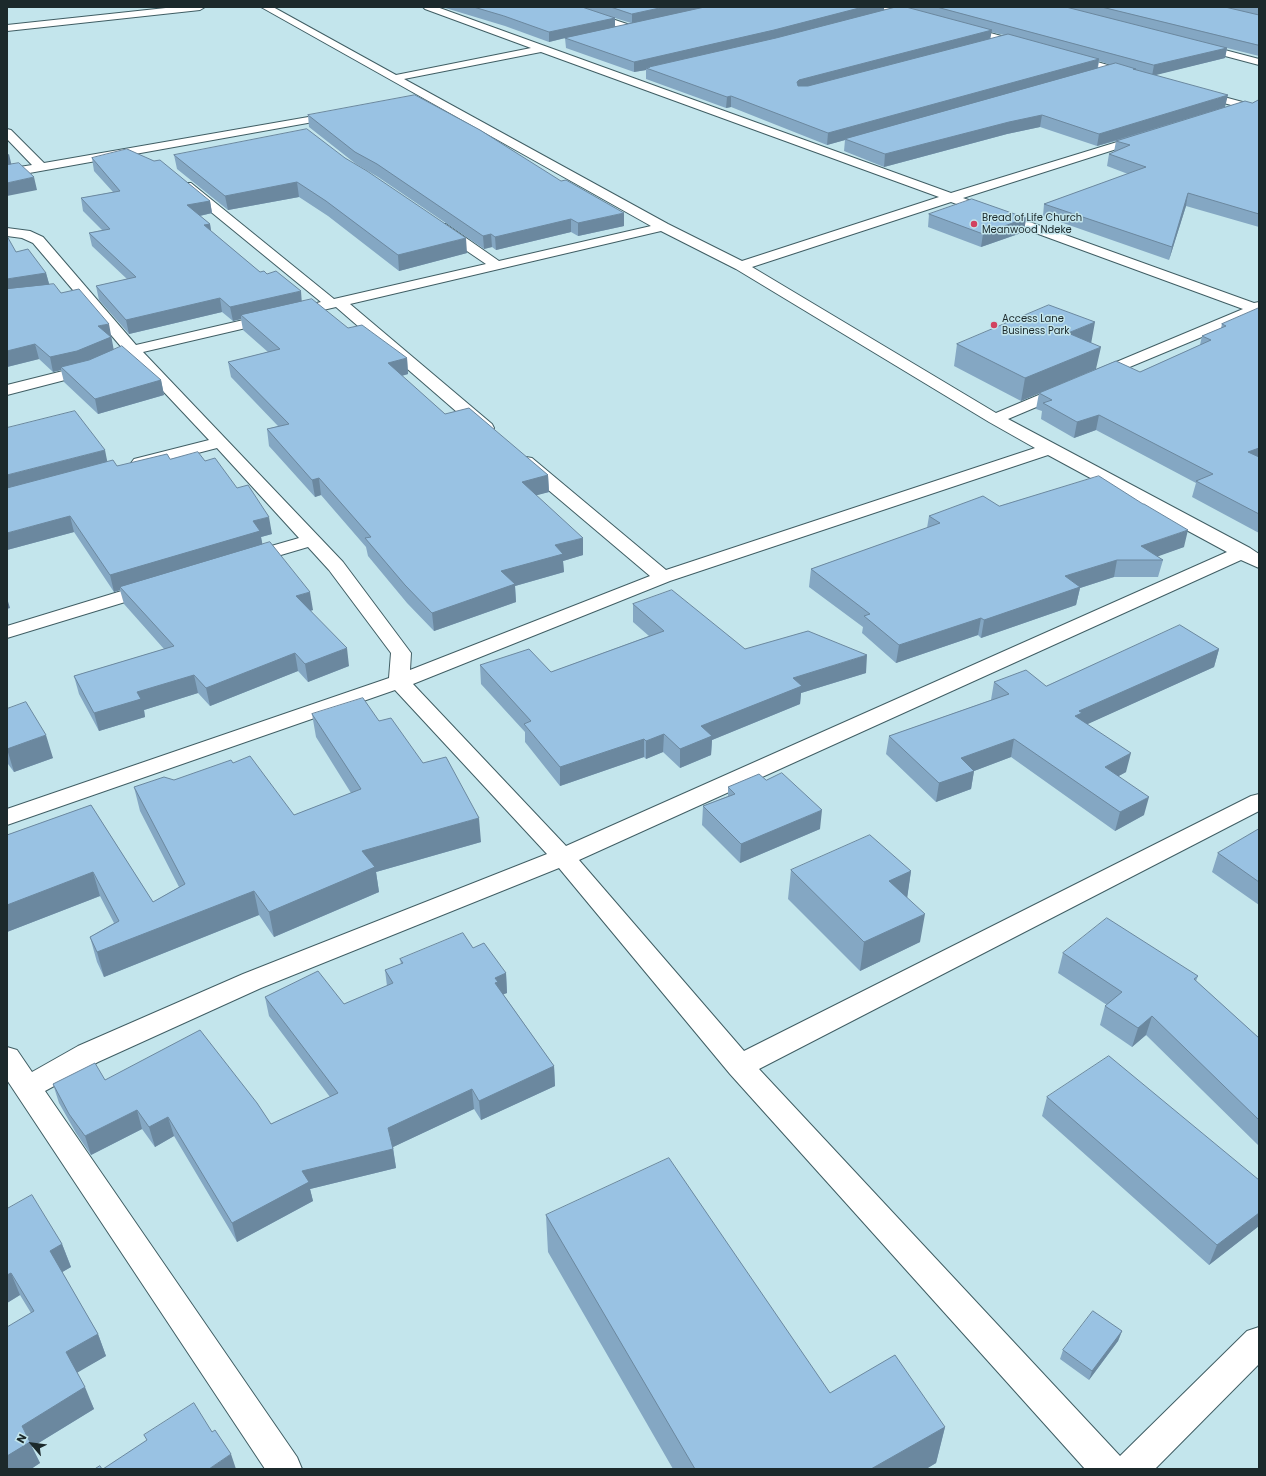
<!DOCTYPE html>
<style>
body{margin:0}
#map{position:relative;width:1266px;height:1476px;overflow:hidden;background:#c3e5ec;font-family:Poppins,sans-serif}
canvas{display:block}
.frame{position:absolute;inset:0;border:8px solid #1c292b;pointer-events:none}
.north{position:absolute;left:12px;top:1424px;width:40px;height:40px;-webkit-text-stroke:3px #c3e5ec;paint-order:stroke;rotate:298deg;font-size:11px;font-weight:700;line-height:16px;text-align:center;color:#1c292b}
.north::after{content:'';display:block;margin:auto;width:14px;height:18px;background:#1c292b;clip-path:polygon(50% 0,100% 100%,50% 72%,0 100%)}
</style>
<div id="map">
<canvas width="1266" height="1476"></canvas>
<div class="frame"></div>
<div class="north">N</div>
</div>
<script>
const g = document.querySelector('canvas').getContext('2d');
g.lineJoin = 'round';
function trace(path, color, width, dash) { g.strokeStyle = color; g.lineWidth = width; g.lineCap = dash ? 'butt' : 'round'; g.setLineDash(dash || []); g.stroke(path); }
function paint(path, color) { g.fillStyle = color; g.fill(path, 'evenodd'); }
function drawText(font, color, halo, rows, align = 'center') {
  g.font = font + ' Poppins,sans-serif'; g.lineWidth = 3; g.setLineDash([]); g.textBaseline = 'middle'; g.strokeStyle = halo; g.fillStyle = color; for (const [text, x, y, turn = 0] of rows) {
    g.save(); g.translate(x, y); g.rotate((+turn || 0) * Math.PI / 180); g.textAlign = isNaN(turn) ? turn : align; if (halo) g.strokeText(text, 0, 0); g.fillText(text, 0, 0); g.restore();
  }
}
const minor = new Path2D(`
 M 175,7 L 205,7 L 200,10 L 7,31 L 7,25 Z
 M 261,7 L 273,7 L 396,75 L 531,48 L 425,9 L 423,7 L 437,7 L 951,193 L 1140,135 L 1148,135 L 1150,137 L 1148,139 L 963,198 L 1254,303 L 1259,302 L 1259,312 L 1245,319 L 1096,381 L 1090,379 L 1088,376 L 1090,373 L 1243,309 L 951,202 L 752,267 L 996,413 L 1060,386 L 1066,384 L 1072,386 L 1074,389 L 1072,392 L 1008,419 L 1250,548 L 1259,554 L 1259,568 L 1241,560 L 579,860 L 744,1051 L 1251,796 L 1259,794 L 1259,811 L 759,1069 L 1120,1456 L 1247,1331 L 1259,1327 L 1259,1364 L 1155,1469 L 1085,1469 L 730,1074 L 559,868 L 261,988 L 98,1062 L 45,1091 L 297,1457 L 302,1469 L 265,1469 L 7,1080 L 7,1047 L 17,1050 L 32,1072 L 78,1046 L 243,974 L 547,854 L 395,690 L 7,825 L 7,809 L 389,678 L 391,653 L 329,570 L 308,547 L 247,565 L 240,563 L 238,559 L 240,555 L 299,538 L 217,448 L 140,468 L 134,467 L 131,463 L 134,459 L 209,440 L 131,357 L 122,361 L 117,359 L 114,356 L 123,349 L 33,243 L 22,238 L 7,236 L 7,228 L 30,231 L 43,237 L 136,345 L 321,302 L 183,189 L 181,186 L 183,183 L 191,183 L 334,299 L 486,264 L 436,230 L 434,227 L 436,224 L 446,224 L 499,261 L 651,226 ZM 541,52 L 939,197 L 742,261 L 668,224 L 404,79 ZM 661,231 L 736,269 L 989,422 L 1035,448 L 666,570 L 532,458 L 526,457 L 520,458 L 517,462 L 520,466 L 650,576 L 410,670 L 411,653 L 343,562 L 143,352 L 336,307 L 480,432 L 486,433 L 492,432 L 494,428 L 492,424 L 350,304 ZM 1048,455 L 1227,552 L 566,846 L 413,684 L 670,581 Z
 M 562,7 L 576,7 L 633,26 L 635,28 L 630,31 L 564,9 Z
 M 880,7 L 895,7 L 921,14 L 923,16 L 918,19 L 882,9 Z
 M 961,25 L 1027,43 L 1029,45 L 1024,48 L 958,30 L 956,28 Z
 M 1198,43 L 1259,59 L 1259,65 L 1195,48 L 1193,46 L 1195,44 Z
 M 1069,54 L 1136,73 L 1137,75 L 1132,78 L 1065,59 L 1064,57 Z
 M 1198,90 L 1250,104 L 1251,106 L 1246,109 L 1194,95 L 1193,93 L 1194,91 Z
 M 337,112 L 343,115 L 341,117 L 7,177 L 7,169 L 32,165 L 7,139 L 7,129 L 11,130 L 44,163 Z
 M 91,364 L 96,366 L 99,369 L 96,372 L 7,395 L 7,385 Z
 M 151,582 L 158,584 L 161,588 L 158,592 L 7,638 L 7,626 Z`);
trace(minor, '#405e64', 2);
paint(minor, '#fff');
paint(new Path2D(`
 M 442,7 L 884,7 L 884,10 L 896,7 L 1259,7 L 1259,56 L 1227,48 L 1225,58 L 1154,75 L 1225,107 L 1252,103 L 1259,100 L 1259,227 L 1186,206 L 1169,260 L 1043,216 L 1044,204 L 1128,174 L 1107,166 L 1109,154 L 1114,152 L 1116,141 L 1097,146 L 1040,127 L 1007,134 L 884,167 L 844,151 L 845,140 L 827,145 L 731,107 L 726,108 L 646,79 L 646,70 L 634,72 L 566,48 L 565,38 L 549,42 L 505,26 ZM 615,18 L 631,23 L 615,27 ZM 991,32 L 1004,35 L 990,39 ZM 1099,61 L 1111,65 L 1098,68 Z
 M 308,115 L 624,226 L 578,236 L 571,232 L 496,250 L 492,247 L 484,249 L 378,177 L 356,164 L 309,127 Z
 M 174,155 L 345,158 L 467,253 L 399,271 L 328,216 L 299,197 L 228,210 L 177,169 Z
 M 92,158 L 210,201 L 212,213 L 200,216 L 210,224 L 211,231 L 260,272 L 302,301 L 348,328 L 407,358 L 408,374 L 402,376 L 445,414 L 548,475 L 549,492 L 536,495 L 583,555 L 563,561 L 564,572 L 515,586 L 516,602 L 434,631 L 407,603 L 368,556 L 366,547 L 321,495 L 315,497 L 269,446 L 267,429 L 278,426 L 231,377 L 228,362 L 268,352 L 243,330 L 241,319 L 233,321 L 222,312 L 129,334 L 99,300 L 96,286 L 127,279 L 92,246 L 89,233 L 102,230 L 83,211 L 81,198 L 113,192 L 94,171 Z
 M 929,214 L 1026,218 L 1024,232 L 981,247 L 928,227 Z
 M 16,252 L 46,273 L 49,284 L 61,293 L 112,338 L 111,338 L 113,349 L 161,380 L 164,395 L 98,414 L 64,382 L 61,370 L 53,372 L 39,359 L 7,367 Z
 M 1259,308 L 1259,533 L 1192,497 L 1196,483 L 1096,430 L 1074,438 L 1041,419 L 1042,411 L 1036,409 L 1039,393 L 1140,372 L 1200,345 L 1202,336 L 1221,328 L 1222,324 Z
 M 1091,343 L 1096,369 L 1021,401 L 954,366 L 957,344 Z
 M 170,459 L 205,461 L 272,534 L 261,537 L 262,544 L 313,610 L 310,611 L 349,666 L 308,682 L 298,671 L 210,706 L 198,693 L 144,710 L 145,717 L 99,731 L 79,694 L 74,676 L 164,649 L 124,604 L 120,590 L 114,592 L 74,532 L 7,550 L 107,462 L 117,466 Z
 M 999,506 L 1184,547 L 1157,556 L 1163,560 L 1158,577 L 1114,577 L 1080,588 L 1076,605 L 981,638 L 978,635 L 896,663 L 862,633 L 863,627 L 809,587 L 811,569 L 927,528 L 929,516 Z
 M 633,604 L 745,649 L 866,673 L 801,693 L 800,704 L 712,740 L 711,755 L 680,768 L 663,752 L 646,759 L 644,757 L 560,786 L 525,742 L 525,732 L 481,684 L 480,665 L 551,672 L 649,636 L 633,622 Z
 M 1219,649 L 1214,667 L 1087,724 L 1126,772 L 1118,776 L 1144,815 L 1115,831 L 1011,757 L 974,771 L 971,789 L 936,802 L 886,754 L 889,736 L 991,700 L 994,682 L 1046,686 Z
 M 7,709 L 53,758 L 14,772 L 8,764 L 7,764 Z
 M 312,714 L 379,721 L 423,763 L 481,842 L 376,872 L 379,892 L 274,937 L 259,915 L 104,977 L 97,962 L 90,937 L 114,923 L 100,896 L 7,932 L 7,835 L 91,805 L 153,902 L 179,887 L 140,811 L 134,787 L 174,780 L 233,763 L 294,815 L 351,793 L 316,737 Z
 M 728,787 L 820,829 L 740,863 L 702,825 L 703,806 L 728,796 Z
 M 1259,829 L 1259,905 L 1212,872 L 1218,853 Z
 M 791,870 L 911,871 L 907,897 L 920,942 L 860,971 L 788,899 Z
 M 473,948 L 506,973 L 507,993 L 503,994 L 554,1066 L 555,1086 L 481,1120 L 474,1109 L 393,1147 L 396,1168 L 310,1189 L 313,1201 L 237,1242 L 174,1136 L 155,1147 L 142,1129 L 91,1155 L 76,1133 L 59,1103 L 53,1084 L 105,1080 L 271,1124 L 330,1097 L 269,1016 L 265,997 L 344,1004 L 387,986 L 385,970 L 401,964 L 400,959 Z
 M 1063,953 L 1198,976 L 1196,981 L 1259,1038 L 1259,1146 L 1146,1035 L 1132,1047 L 1100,1025 L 1105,1006 L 1107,1005 L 1058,973 Z
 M 1047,1097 L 1259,1180 L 1259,1226 L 1209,1265 L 1042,1116 Z
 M 7,1209 L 62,1244 L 71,1267 L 62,1272 L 98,1334 L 106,1356 L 77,1372 L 94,1409 L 32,1447 L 40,1463 L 31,1469 L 7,1469 L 31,1313 L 20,1295 L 7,1303 Z
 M 546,1215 L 830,1393 L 945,1427 L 936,1463 L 926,1469 L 673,1469 L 548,1252 Z
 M 1122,1331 L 1118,1341 L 1089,1380 L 1060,1359 L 1063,1350 Z`), '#84a7c3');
paint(new Path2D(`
 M 664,7 L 709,7 L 632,23 L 632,14 Z
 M 863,7 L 884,7 L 884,11 L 774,40 L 649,67 L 649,69 L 646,68 L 646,70 L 634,72 L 634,62 Z
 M 615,18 L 615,28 L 565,38 L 549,42 L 549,32 Z
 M 992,30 L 990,40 L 799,91 L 797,82 L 799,80 Z
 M 1227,48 L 1225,58 L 1152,76 L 1154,65 Z
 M 1099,59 L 1097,70 L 845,139 L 845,140 L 827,145 L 828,133 Z
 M 1228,95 L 1225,107 L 1097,146 L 1099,134 Z
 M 731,96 L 731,107 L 726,108 L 727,97 Z
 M 1042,115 L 1040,127 L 1007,134 L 884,167 L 885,154 L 1009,122 Z
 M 9,154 L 12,167 L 7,168 L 7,155 Z
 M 34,177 L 37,190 L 7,196 L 7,183 Z
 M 297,182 L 299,197 L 228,210 L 225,196 Z
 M 1188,193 L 1186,206 L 1169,260 L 1172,247 Z
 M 210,201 L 212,213 L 190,218 L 187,205 Z
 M 624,213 L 624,226 L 578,236 L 578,223 Z
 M 1026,218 L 1024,232 L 981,247 L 983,234 Z
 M 571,219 L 571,232 L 496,250 L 495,237 Z
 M 210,224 L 212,237 L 204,225 Z
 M 491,234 L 492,247 L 484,249 L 483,236 Z
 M 466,238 L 467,253 L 399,271 L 398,255 Z
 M 46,273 L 50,287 L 7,293 L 7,279 Z
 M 301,291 L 302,305 L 241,315 L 241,319 L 233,321 L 230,307 Z
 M 220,298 L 222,312 L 129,334 L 126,320 Z
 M 1095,322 L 1091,344 L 1068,333 Z
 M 109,324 L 114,351 L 81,366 L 61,367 L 61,370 L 53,372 L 50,357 L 98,326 Z
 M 35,344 L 39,359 L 7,367 L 7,351 Z
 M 1101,347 L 1096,369 L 1021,401 L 1025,378 Z
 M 407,358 L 408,374 L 389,379 L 388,363 Z
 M 161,380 L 164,395 L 98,414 L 95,399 Z
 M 1099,415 L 1096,430 L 1074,438 L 1077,422 Z
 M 1259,448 L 1259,462 L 1248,452 Z
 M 105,450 L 108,465 L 7,492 L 7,475 Z
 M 548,475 L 549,492 L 523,499 L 522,482 Z
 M 319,478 L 321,495 L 315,497 L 312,480 Z
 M 70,516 L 74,532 L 7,550 L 7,533 Z
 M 269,517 L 272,534 L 261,537 L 263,547 L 120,587 L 120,590 L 114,592 L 110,575 L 253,521 Z
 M 1188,530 L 1184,547 L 1148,560 L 1141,546 Z
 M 583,538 L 583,555 L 563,561 L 564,572 L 515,586 L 516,602 L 434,631 L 432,613 L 501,571 L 555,545 Z
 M 1117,560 L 1114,577 L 1080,588 L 1076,605 L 981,638 L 984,620 L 1065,576 Z
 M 310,592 L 313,610 L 298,614 L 296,596 Z
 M 7,598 L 10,608 L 7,609 Z
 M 981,618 L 978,635 L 896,663 L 899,645 Z
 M 347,648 L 349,666 L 308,682 L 305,664 Z
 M 1219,649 L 1214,667 L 1079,728 L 1075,716 L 1079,711 Z
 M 295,653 L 298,671 L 210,706 L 206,688 Z
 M 867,655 L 866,673 L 801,693 L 800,704 L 712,740 L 711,755 L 680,768 L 680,749 L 701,726 L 793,678 Z
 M 194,675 L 198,693 L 144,710 L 145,717 L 99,731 L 94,713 L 137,692 Z
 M 664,734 L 663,752 L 646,759 L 646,741 Z
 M 46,735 L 53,758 L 14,772 L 7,749 Z
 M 644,739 L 644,757 L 560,786 L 560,767 Z
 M 1014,739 L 1011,757 L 974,771 L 971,789 L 936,802 L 939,783 L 961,758 Z
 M 1131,753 L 1126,772 L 1101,786 L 1105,767 Z
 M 1149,797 L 1144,815 L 1115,831 L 1120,812 Z
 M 822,810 L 820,829 L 740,863 L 741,844 Z
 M 479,818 L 481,842 L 376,872 L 379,892 L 274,937 L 269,912 L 362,851 Z
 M 911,871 L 907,899 L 889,881 Z
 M 93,872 L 100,896 L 7,932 L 7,905 Z
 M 254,891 L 259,915 L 104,977 L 97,952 Z
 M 925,914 L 920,942 L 860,971 L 864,942 Z
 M 506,973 L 507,993 L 499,996 L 495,983 L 495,978 Z
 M 1152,1016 L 1146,1035 L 1132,1047 L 1138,1028 Z
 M 554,1066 L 555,1086 L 481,1120 L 479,1101 Z
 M 472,1089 L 474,1109 L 391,1148 L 388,1128 Z
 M 137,1110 L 142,1129 L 91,1155 L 85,1136 Z
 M 168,1117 L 174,1136 L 155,1147 L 149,1127 Z
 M 393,1149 L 396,1168 L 310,1189 L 313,1201 L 237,1242 L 232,1223 L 302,1171 Z
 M 1259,1213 L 1259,1226 L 1209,1265 L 1217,1245 Z
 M 62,1244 L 71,1267 L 59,1274 L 50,1251 Z
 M 11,1273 L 20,1295 L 7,1303 L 7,1275 Z
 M 1122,1331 L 1118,1341 L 1089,1380 L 1092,1371 Z
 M 98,1334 L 106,1356 L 75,1374 L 66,1352 Z
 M 85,1387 L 94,1409 L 32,1447 L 40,1463 L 31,1469 L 7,1469 L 7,1456 L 22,1426 Z
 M 945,1427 L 936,1463 L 926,1469 L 871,1469 Z
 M 231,1454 L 236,1469 L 209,1469 Z`), '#6b889f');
const building = new Path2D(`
 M 474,7 L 582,7 L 615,18 L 549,32 L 504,16 Z
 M 611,7 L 664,7 L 632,14 Z
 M 705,7 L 863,7 L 774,30 L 634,62 L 565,38 Z
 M 896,7 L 906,7 L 992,30 L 799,80 L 797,82 L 798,86 L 808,86 L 1008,34 L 1099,59 L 828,133 L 731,96 L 727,97 L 646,68 L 650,67 L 649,67 L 776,38 Z
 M 937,7 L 1066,7 L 1227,48 L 1154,65 Z
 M 1102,7 L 1225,7 L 1259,15 L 1259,45 Z
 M 1116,63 L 1136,69 L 1133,69 L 1228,95 L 1099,134 L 1042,115 L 1009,122 L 885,154 L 845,139 Z
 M 415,95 L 480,130 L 561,181 L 566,180 L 624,213 L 578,223 L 571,219 L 495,237 L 491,234 L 483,236 L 377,164 L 355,152 L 308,115 Z
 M 1259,100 L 1259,214 L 1188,193 L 1172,247 L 1044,204 L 1146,167 L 1109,154 L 1130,145 L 1116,141 L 1245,101 L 1252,103 Z
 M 307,129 L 345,158 L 367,171 L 466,238 L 398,255 L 326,201 L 297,182 L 225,196 L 174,155 Z
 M 127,149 L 154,161 L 160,160 L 210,201 L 187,205 L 210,224 L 204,225 L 260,272 L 264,271 L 267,274 L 276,271 L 301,291 L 230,307 L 220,298 L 126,320 L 96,286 L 136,277 L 89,233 L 110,229 L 81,198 L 120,191 L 92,158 Z
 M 19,163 L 34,177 L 7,183 L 7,165 Z
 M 972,199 L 1026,218 L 983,234 L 929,214 Z
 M 7,236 L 16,252 L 28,249 L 46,273 L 7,279 Z
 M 54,284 L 61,293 L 79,289 L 109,324 L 98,326 L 111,337 L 77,351 L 50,357 L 35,344 L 7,351 L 7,289 Z
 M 312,299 L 348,328 L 362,325 L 407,358 L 388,363 L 445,414 L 469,408 L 548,475 L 522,482 L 583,538 L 555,545 L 563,554 L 501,571 L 515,584 L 432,613 L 405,585 L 365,538 L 371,537 L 319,478 L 312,480 L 267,429 L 289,424 L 228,362 L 280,349 L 241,315 Z
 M 1049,305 L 1095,322 L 1068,333 L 1101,347 L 1025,378 L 957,344 Z
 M 1259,308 L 1259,448 L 1248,452 L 1259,457 L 1259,514 L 1196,481 L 1213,474 L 1099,415 L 1077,422 L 1043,403 L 1052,400 L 1039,393 L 1116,361 L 1140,372 L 1211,340 L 1202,336 L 1226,326 L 1222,324 Z
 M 122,346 L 161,380 L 95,399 L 61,367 L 89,360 Z
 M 75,411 L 105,450 L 7,475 L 7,428 Z
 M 198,452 L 205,461 L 215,458 L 237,488 L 248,485 L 269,517 L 253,521 L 260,531 L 110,575 L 70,516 L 7,533 L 7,488 L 113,460 L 117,466 L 167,454 L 170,459 Z
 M 1099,476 L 1143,504 L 1144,504 L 1188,530 L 1141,546 L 1163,560 L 1117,560 L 1065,576 L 1080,587 L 984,620 L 981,618 L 899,645 L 864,616 L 870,614 L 811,569 L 940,523 L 929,516 L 983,496 L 999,506 Z
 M 270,542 L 310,592 L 296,596 L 347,648 L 305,664 L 295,653 L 206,688 L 194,675 L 137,692 L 141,699 L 94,713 L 74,676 L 174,646 L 120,587 Z
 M 672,590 L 745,649 L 808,631 L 867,655 L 793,678 L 802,686 L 701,726 L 712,736 L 680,749 L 664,734 L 646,741 L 644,739 L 560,767 L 524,724 L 531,721 L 480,665 L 529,649 L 551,672 L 664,631 L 633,604 Z
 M 1180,625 L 1219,649 L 1079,711 L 1082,713 L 1075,716 L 1131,753 L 1105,767 L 1149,797 L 1120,812 L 1014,739 L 961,758 L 974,771 L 939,783 L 889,736 L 1009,694 L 994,682 L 1026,670 L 1046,686 Z
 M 363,698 L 379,721 L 391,718 L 423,763 L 446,757 L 479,818 L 362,851 L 375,867 L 269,912 L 254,891 L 97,952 L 90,937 L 119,921 L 93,872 L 7,905 L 7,835 L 91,805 L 153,902 L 185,884 L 134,787 L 164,777 L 174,780 L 231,760 L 233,763 L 250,756 L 294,815 L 361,789 L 312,714 Z
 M 26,702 L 46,735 L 7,749 L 7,709 Z
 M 782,773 L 822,810 L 741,844 L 703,806 L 735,794 L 728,787 L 759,774 L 766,780 Z
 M 1259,829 L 1259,882 L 1218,853 Z
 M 870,835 L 911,871 L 889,881 L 925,914 L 864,942 L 791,870 Z
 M 1107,918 L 1198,976 L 1194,979 L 1259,1038 L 1259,1120 L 1152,1016 L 1138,1028 L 1105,1006 L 1122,992 L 1063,953 Z
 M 463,933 L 473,948 L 484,943 L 506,973 L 495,978 L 498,982 L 495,983 L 554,1066 L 479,1101 L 472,1089 L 388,1128 L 393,1149 L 302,1171 L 309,1182 L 232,1223 L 168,1117 L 149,1127 L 137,1110 L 85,1136 L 69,1114 L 53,1084 L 95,1063 L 105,1080 L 200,1030 L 257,1103 L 271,1124 L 338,1093 L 265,997 L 318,971 L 344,1004 L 393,983 L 385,970 L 403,963 L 400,959 Z
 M 1109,1056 L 1259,1180 L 1259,1213 L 1217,1245 L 1047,1097 Z
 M 669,1158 L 830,1393 L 895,1355 L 945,1427 L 871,1469 L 695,1469 L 546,1215 Z
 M 32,1195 L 62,1244 L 50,1251 L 98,1334 L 66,1352 L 85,1387 L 22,1426 L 30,1442 L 7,1456 L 7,1327 L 34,1311 L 11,1273 L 7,1275 L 7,1209 Z
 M 1093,1311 L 1122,1331 L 1092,1371 L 1063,1350 Z
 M 194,1403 L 212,1432 L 215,1430 L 231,1454 L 209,1469 L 103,1469 L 147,1440 L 144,1435 Z
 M 100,1466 L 102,1469 L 95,1469 Z`);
paint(building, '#99c2e3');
trace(building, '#6b889f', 1);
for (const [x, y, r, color] of [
 [974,224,4,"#d24260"],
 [994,325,4,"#d24260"]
]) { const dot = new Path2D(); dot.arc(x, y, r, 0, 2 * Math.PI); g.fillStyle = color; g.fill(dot); trace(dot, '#c3e5ec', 1.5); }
drawText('10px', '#1c292b', '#c3e5ec', [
 ["Bread of Life Church",982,218],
 ["Meanwood Ndeke",982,230],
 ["Access Lane",1002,319],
 ["Business Park",1002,331]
], 'left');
</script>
